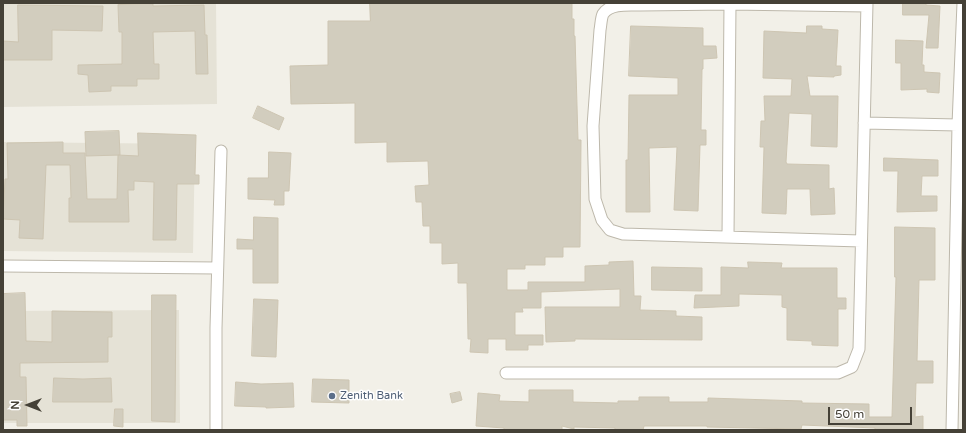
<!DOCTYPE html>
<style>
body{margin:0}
#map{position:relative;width:966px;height:433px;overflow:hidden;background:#f2f0e8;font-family:"Varela Round",sans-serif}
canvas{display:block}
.frame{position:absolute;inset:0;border:4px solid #454137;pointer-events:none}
.north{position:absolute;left:8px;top:385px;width:40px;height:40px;-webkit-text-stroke:3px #fff;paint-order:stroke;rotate:270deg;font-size:11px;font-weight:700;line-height:16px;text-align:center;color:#454137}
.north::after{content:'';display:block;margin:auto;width:14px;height:18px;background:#454137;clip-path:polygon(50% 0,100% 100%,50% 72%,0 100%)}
.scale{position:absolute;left:828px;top:407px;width:84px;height:18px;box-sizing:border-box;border:2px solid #454137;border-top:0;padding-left:5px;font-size:12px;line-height:14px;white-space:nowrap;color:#454137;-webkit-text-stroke:3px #fff;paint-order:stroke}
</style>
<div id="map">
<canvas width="966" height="433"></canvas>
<div class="frame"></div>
<div class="north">N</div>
<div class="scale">50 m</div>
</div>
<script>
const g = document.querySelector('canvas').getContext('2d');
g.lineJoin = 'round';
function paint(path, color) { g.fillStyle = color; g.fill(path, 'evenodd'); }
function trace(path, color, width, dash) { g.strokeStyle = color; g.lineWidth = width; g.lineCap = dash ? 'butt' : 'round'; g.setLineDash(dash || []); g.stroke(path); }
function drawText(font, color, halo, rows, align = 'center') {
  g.font = font + ' "Varela Round",sans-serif'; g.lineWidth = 3; g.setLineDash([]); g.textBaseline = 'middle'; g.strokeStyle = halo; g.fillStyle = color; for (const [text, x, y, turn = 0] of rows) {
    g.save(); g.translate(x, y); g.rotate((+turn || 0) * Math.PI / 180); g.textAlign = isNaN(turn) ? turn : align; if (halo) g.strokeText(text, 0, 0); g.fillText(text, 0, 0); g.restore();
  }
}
paint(new Path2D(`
 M 3,3 L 216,3 L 217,104 L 3,107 Z
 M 3,142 L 195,144 L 193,253 L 3,251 Z
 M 179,310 L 180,423 L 3,423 L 3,311 Z`), '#e5e2d6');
const building = new Path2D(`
 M 370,3 L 572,3 L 572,19 L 574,19 L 574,36 L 575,36 L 578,140 L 581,140 L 580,247 L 563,247 L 563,257 L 545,257 L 545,265 L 525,265 L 525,269 L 507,269 L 507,290 L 528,290 L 528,282 L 585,282 L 585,266 L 609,265 L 609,262 L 633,261 L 634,296 L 641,296 L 640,310 L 676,311 L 676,316 L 702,317 L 702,340 L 575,339 L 575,341 L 546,342 L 545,307 L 620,307 L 620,289 L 541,292 L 541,308 L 522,308 L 523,312 L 515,312 L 515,335 L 543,335 L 543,345 L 528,345 L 528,350 L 506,350 L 506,339 L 488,339 L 488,353 L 470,352 L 471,339 L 468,339 L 467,283 L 458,283 L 458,263 L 442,264 L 442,243 L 430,243 L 430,226 L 423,226 L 422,202 L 416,202 L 415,186 L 429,185 L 428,161 L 387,162 L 387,142 L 355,143 L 355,103 L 291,104 L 290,66 L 328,65 L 328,21 L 370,21 Z
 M 903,3 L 926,3 L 926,5 L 940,6 L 938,48 L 926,48 L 929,15 L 903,15 Z
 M 153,4 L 153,6 L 204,5 L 205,35 L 207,35 L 208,74 L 196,74 L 195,31 L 153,32 L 154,64 L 159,64 L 159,79 L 137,79 L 137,86 L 111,86 L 111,91 L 89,92 L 88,75 L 78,74 L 78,65 L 122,64 L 122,32 L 119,32 L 118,5 Z
 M 18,5 L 103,6 L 102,31 L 52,30 L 52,60 L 3,60 L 3,41 L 18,42 Z
 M 631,26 L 703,28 L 703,46 L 716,46 L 717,58 L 703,59 L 703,69 L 702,69 L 701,130 L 706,130 L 706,145 L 700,145 L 698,211 L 674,210 L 677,147 L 649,148 L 650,212 L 626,212 L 626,160 L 628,160 L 629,95 L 678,95 L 678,78 L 629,76 Z
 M 807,26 L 822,26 L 822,29 L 838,30 L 836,66 L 841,66 L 841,75 L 834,76 L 834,77 L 807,76 L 810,96 L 838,96 L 837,147 L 811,146 L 812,114 L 789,113 L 786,162 L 787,164 L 829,165 L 829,189 L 834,188 L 835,214 L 811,215 L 810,189 L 787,189 L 786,214 L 762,213 L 764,147 L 760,147 L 761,121 L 765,121 L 764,96 L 791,96 L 792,79 L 763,78 L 764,31 L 806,33 Z
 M 896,40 L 923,41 L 922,65 L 924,65 L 924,72 L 940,73 L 939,93 L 927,92 L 927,89 L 901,90 L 901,63 L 896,63 Z
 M 258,106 L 284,118 L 279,130 L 253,118 Z
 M 119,131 L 120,155 L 86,156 L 85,132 Z
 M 138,133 L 196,135 L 195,175 L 199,175 L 199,184 L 177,184 L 176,240 L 153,240 L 154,182 L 134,181 L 134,190 L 128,190 L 129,222 L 69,222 L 69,198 L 71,198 L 70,165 L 46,165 L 43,239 L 19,238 L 20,220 L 3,219 L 5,179 L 8,179 L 7,143 L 63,142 L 63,153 L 85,153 L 87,199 L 117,199 L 118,155 L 138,156 Z
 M 269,152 L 291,153 L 289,191 L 284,191 L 284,205 L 274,205 L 275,200 L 248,199 L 248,178 L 268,178 Z
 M 884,158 L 938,160 L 938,176 L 922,176 L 921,196 L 937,196 L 937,211 L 897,212 L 898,171 L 884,171 Z
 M 254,217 L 278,218 L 278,283 L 253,283 L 253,249 L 237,249 L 237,239 L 253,240 Z
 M 895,227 L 935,228 L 935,280 L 919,280 L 917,361 L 933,361 L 933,383 L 916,383 L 915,417 L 923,416 L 923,430 L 875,430 L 875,428 L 802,425 L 801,429 L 707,427 L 707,426 L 644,426 L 643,430 L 615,430 L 615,428 L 574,427 L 574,429 L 562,426 L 562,430 L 504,430 L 504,428 L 476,426 L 478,393 L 500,395 L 499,401 L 529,402 L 529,390 L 573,390 L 573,402 L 618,403 L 618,401 L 639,401 L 639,397 L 669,397 L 669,402 L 708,402 L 708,398 L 802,401 L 802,403 L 869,404 L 869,417 L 892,417 L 896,277 L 895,277 Z
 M 748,262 L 782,263 L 781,268 L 837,268 L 837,298 L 846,298 L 846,309 L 838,309 L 838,346 L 812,345 L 812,341 L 787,340 L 787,308 L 782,307 L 782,295 L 739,294 L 739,306 L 694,308 L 695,295 L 721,295 L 721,267 L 748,268 Z
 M 652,267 L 702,268 L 702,291 L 652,290 Z
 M 25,293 L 26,341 L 52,342 L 52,311 L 112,312 L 112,337 L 108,337 L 108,362 L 20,363 L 20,377 L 26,377 L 27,426 L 17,426 L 17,420 L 3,420 L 3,294 Z
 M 152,295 L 176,295 L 175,422 L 152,421 Z
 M 254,299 L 278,300 L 276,357 L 252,356 Z
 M 54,378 L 83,379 L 111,378 L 112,402 L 53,402 Z
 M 313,379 L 349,380 L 349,403 L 312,402 Z
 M 236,382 L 261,384 L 293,383 L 294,407 L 266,408 L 266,407 L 235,406 Z
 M 460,392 L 462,400 L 452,403 L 450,394 Z
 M 115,409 L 123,409 L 123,427 L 114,426 Z`);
paint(building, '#d2cdbe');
trace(building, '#cdc5b2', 1);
const minor = new Path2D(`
 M 864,123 L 958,125
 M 728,236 L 730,4
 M 861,241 L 623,234 L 610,230 L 602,220 L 595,199 L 593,126 L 600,30 C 601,25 601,18 603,14 C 610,3 629,5 640,5 L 730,4 L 867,6
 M 3,266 L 217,268
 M 506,373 L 838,373 L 852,367 L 859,349 L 867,3
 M 216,430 L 216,328 L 221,151
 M 952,430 L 958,125 L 963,3`);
trace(minor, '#bdb8ab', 13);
trace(minor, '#fff', 11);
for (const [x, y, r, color] of [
 [332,396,4,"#5c6f8a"]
]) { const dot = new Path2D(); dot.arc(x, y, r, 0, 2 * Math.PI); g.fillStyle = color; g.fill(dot); trace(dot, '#fff', 1.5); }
drawText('11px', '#4e5e75', '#fff', [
 ["Zenith Bank",340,396]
], 'left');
</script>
